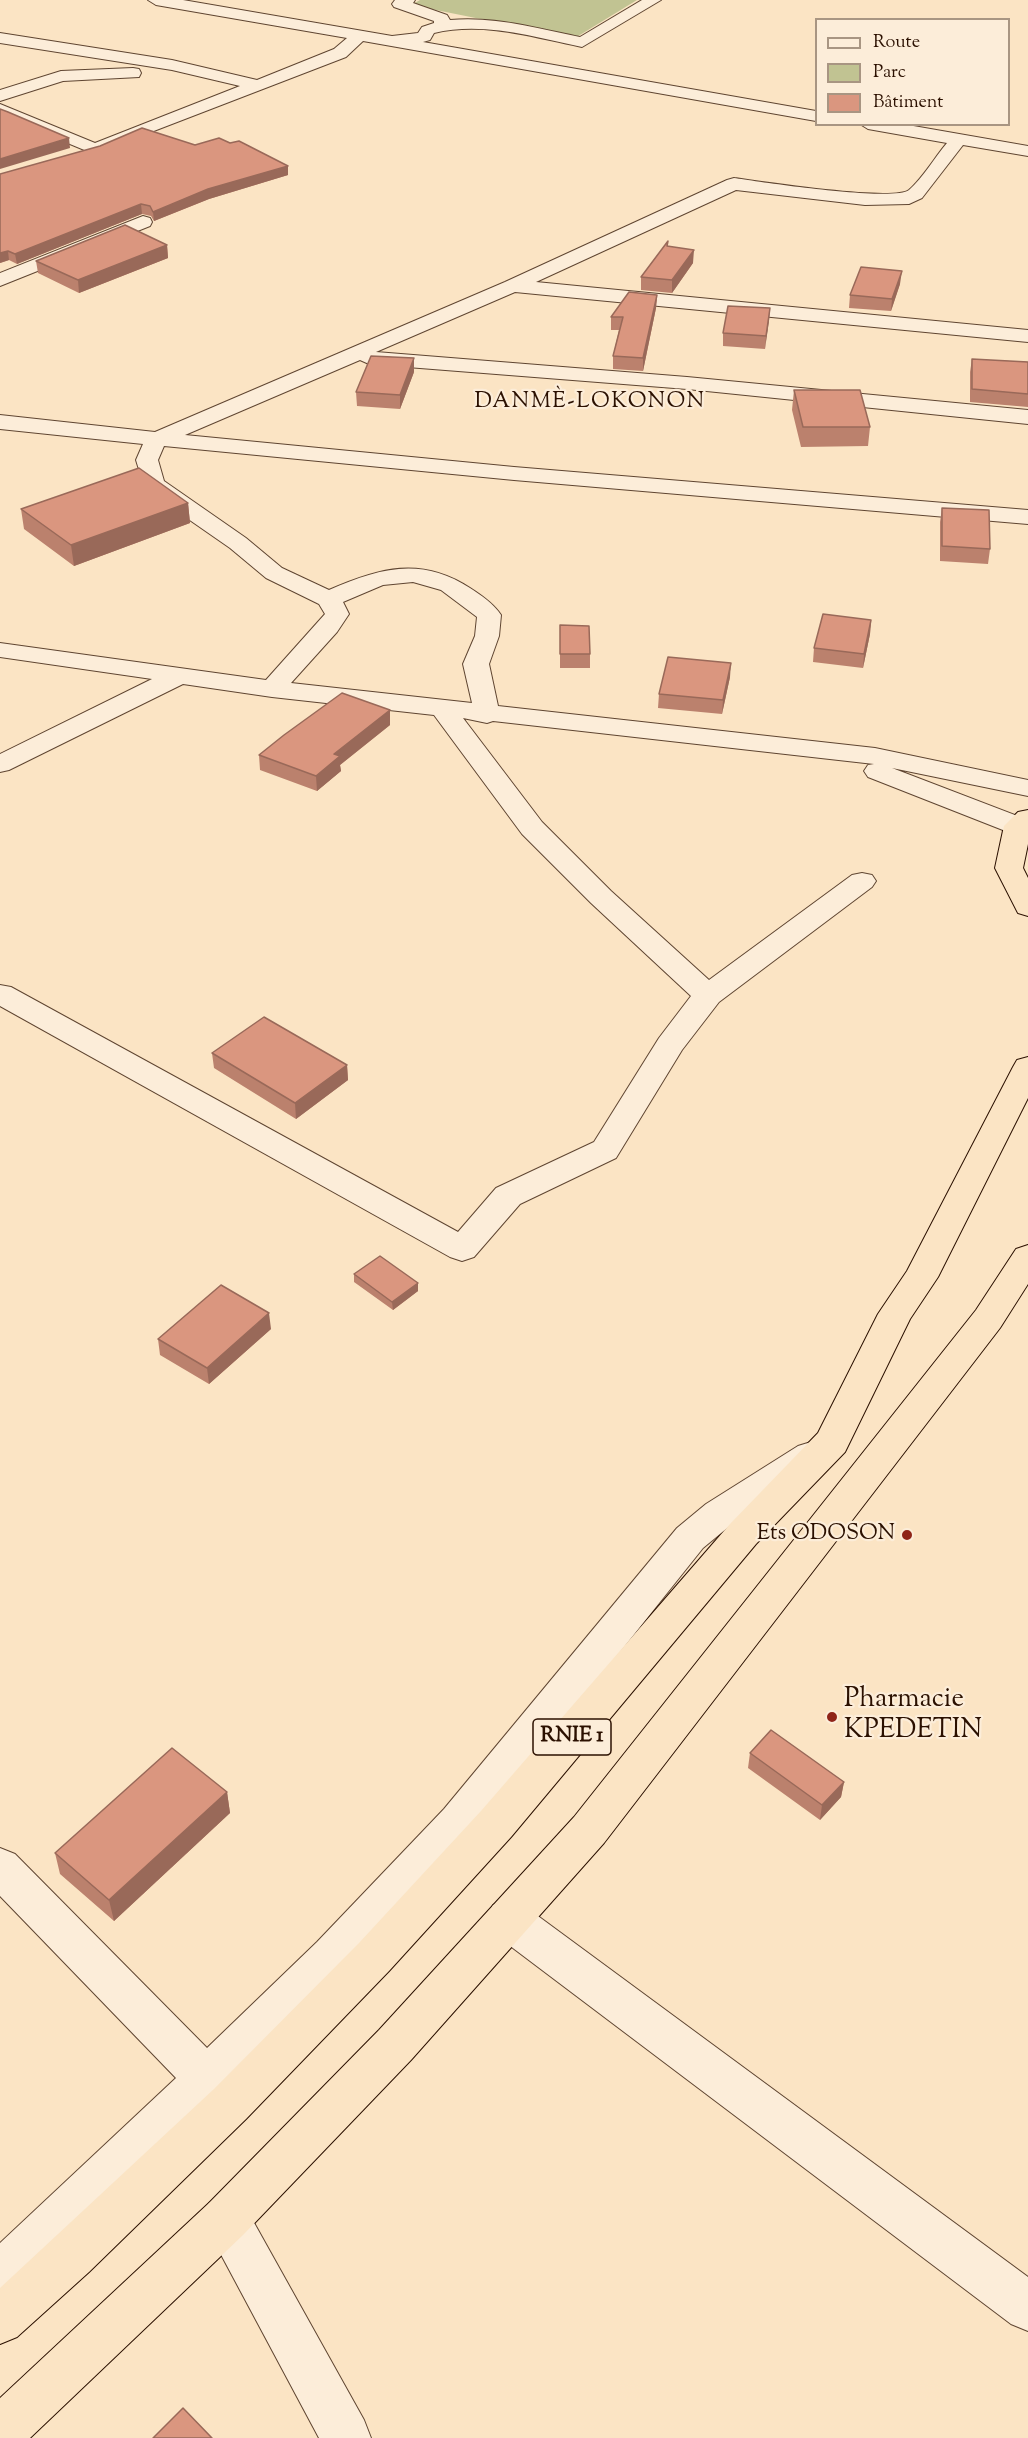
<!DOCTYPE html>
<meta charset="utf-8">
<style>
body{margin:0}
#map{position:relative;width:1028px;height:2438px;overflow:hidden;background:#fbe4c4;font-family:"Sorts Mill Goudy",serif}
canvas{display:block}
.legend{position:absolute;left:815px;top:18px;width:195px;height:108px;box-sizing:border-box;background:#fcedd9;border:2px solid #a89582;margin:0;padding:8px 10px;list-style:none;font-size:18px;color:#2b1000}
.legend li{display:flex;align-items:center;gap:12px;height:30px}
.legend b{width:30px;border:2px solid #a89582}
</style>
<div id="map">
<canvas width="1028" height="2438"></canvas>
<ul class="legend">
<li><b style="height:8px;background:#fcedd9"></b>Route</li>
<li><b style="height:16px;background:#c1c392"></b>Parc</li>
<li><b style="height:16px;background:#da967f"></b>Bâtiment</li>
</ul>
</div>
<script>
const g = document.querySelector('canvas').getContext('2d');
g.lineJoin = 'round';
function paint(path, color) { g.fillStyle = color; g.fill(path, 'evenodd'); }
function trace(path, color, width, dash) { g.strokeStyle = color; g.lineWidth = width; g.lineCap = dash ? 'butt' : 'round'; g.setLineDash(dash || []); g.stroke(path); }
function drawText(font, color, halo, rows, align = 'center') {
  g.font = font + ' "Sorts Mill Goudy",serif'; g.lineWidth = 4.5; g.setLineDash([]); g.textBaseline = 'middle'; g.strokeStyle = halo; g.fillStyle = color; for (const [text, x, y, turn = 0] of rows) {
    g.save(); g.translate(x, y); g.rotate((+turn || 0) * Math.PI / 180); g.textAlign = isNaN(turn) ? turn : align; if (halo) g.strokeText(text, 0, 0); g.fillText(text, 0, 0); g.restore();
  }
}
paint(new Path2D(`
 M 420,0 L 637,0 L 575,38 L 411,5 Z`), '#c1c392');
const minor = new Path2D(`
 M 148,0 L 183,0 L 392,36 L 418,33 L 422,27 L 434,23 L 434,21 L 394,7 L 392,4 L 395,0 L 415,0 L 413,3 L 447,15 L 450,20 C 494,16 536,28 580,37 L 642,0 L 661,0 L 582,47 C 534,37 483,21 434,33 L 430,40 L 423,42 L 816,111 L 816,121 L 363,41 L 346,57 L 94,154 L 0,115 L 0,104 L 95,143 L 240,86 L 172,70 L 0,43 L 0,33 L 172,60 L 257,80 L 334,49 L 347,38 L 156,5 Z
 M 133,68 L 139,69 L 141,73 L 139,77 L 63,81 L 0,101 L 0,90 L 61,71 Z
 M 860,124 L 902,124 L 1028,146 L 1028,156 L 963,145 L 922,198 L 909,204 L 865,205 L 736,190 L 536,282 L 1028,330 L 1028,342 L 515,292 L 376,352 L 687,377 L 1028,410 L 1028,424 L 687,389 L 369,364 L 360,360 L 185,435 L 514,467 L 1028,510 L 1028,524 L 514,480 L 164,446 L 158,460 L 164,481 L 246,538 L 282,568 L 329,590 C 379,568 421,556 470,588 C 481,595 494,604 501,615 L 499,636 L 489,664 L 498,706 L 875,748 L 1028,780 L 1028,796 L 892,768 L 1028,820 L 1028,832 L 1018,834 L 1008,832 L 868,777 L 864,771 L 868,765 L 874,764 L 493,721 L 487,723 L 463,718 L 542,822 L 611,891 L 709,980 L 852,875 L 862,873 L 872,875 L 876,881 L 872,887 L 719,1002 L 682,1050 L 616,1158 L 520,1204 L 474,1257 L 462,1261 L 450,1257 L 0,1006 L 0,985 L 11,987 L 458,1232 L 496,1188 L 594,1142 L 659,1038 L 691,996 L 591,903 L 522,834 L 434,715 L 272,697 L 183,684 L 9,770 L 0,772 L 0,754 L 152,679 L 0,657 L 0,643 L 266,680 L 325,614 L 319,604 L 266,578 L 230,548 L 145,489 L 136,460 L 143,444 L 0,429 L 0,415 L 155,432 L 505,282 L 727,180 L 734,178 C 761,182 893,202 909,190 C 923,178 935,157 947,143 L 868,129 ZM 413,582 L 441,590 L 477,617 L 475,636 L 463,664 L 472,703 L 291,683 L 337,632 L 349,614 L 343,602 L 383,585 Z
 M 143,216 L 150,218 L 152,222 L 150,226 L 0,286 L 0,273 Z
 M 811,1442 L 824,1446 L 829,1456 L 824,1466 L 732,1524 L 703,1548 L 474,1835 L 347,1970 L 223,2094 L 17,2293 L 0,2300 L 0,2243 L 176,2078 L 0,1896 L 0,1848 L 15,1854 L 207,2048 L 317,1942 L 444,1809 L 677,1528 L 706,1504 L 798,1446 Z
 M 508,1900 L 523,1905 L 1028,2277 L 1028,2331 L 1011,2324 L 493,1933 L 487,1919 L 493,1905 Z
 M 226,2196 L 243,2203 L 364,2420 L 371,2438 L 319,2438 L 202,2219 L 209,2203 Z`);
const highway = new Path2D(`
 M 1028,810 L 1028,844 L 1023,868 L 1028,878 L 1028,916 L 1018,913 L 995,868 L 1004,826 L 1018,812 Z
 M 1028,1057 L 1028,1098 L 938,1277 L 910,1319 L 845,1452 L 756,1544 L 511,1837 L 389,1971 L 246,2119 L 89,2272 L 17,2337 L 0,2344 L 0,2288 L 214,2089 L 359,1943 L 481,1811 L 730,1524 L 818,1433 L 878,1314 L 907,1271 L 1013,1067 L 1017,1060 Z
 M 1028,1245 L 1028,1284 L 1000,1328 L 604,1843 L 411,2060 L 243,2235 L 30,2438 L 0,2438 L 0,2398 L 209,2203 L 379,2030 L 574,1817 L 976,1310 L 1016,1249 Z`);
trace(minor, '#5f4531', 2);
trace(highway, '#2b1000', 2);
paint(minor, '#fcedd9');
paint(highway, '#fbe4c4');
paint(new Path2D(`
 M 195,145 L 288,175 L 209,199 L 154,221 L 151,216 L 142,214 L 17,264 L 9,260 L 0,263 L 0,174 Z
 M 668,241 L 668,247 L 693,263 L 672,293 L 641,290 L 641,277 Z
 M 167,245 L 168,258 L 79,293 L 38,273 L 36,261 Z
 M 900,284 L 891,311 L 849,308 L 850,295 Z
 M 657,295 L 656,308 L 643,371 L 613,369 L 613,356 L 619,330 L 611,330 L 611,317 Z
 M 770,308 L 765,349 L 723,346 L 723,333 Z
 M 972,359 L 1028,362 L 1028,407 L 970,402 L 970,372 Z
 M 414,372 L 400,409 L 357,406 L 356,392 Z
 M 794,390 L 870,427 L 868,446 L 801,447 L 792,410 Z
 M 188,503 L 190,523 L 74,566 L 24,529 L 21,509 Z
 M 942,508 L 990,549 L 988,564 L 940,561 L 940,522 Z
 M 871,620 L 870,634 L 863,668 L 813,662 L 814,648 Z
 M 560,625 L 590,654 L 590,668 L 560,668 Z
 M 730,677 L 722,714 L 658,708 L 659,694 Z
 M 390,710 L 390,725 L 340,765 L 341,771 L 317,791 L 260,770 L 259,755 Z
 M 212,1053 L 347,1065 L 348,1080 L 296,1119 L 214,1068 Z
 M 354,1274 L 418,1283 L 418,1291 L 393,1310 L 354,1282 Z
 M 271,1329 L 209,1384 L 160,1355 L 158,1339 Z
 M 750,1753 L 844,1782 L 841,1797 L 820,1820 L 748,1768 Z
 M 227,1792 L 230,1813 L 114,1921 L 60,1874 L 55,1853 Z`), '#bb816d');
paint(new Path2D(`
 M 69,138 L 70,148 L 0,169 L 0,159 Z
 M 288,166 L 288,175 L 209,199 L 154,221 L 153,212 L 208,189 Z
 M 141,204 L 142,214 L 17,264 L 15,254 Z
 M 167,245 L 168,258 L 79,293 L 78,280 Z
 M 694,250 L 693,263 L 672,293 L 672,280 Z
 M 8,251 L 9,260 L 0,263 L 0,253 Z
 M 902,271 L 900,284 L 891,311 L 892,299 Z
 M 657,295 L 656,308 L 643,371 L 643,358 Z
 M 770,308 L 769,321 L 765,349 L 766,336 Z
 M 414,358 L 414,372 L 400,409 L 400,395 Z
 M 188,503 L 190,523 L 74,566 L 71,545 Z
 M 871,620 L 870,634 L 863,668 L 864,654 Z
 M 731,663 L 730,677 L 722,714 L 723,700 Z
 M 390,710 L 390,725 L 340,765 L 341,771 L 317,791 L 316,776 L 334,754 Z
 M 347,1065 L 348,1080 L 296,1119 L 295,1103 Z
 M 418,1283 L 418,1291 L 393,1310 L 392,1302 Z
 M 269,1313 L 271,1329 L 209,1384 L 207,1368 Z
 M 844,1782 L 841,1797 L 820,1820 L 822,1805 Z
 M 227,1792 L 230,1813 L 114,1921 L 109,1900 Z`), '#996959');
const building = new Path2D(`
 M 0,109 L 8,112 L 69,138 L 0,159 Z
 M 142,128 L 195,145 L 219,138 L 230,143 L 239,141 L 288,166 L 208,189 L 153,212 L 150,206 L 141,204 L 15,254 L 8,251 L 0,253 L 0,174 L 100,146 Z
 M 125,225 L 167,245 L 78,280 L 36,261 Z
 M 668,241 L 667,246 L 694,250 L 672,280 L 641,277 Z
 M 861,267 L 902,271 L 892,299 L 850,295 Z
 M 629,292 L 657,295 L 643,358 L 613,356 L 623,317 L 611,317 Z
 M 728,306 L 770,308 L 766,336 L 723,333 Z
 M 371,356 L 414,358 L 400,395 L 356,392 Z
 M 972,359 L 1028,362 L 1028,394 L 972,389 Z
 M 794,390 L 860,390 L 870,427 L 803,427 Z
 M 139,468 L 188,503 L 71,545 L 21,509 Z
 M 942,508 L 989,510 L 990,549 L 942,546 Z
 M 823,614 L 871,620 L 864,654 L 814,648 Z
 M 560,625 L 589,626 L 590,654 L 560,654 Z
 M 668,657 L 731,663 L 723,700 L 659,694 Z
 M 342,693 L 390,710 L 334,754 L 340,756 L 316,776 L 259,755 L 284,735 Z
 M 264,1017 L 347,1065 L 295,1103 L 212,1053 Z
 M 380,1256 L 418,1283 L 392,1302 L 354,1274 Z
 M 221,1285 L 269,1313 L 207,1368 L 158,1339 Z
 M 771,1730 L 844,1782 L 822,1805 L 750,1753 Z
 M 172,1748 L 227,1792 L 109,1900 L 55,1853 Z
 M 183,2408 L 212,2438 L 153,2438 Z`);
paint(building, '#da967f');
trace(building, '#996959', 1.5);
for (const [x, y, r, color] of [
 [907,1535,6,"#8f2418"],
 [832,1717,6,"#8f2418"]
]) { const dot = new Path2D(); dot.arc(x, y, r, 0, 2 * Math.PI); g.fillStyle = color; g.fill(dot); trace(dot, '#fcedd9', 2); }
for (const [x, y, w] of [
 [572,1737,78]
]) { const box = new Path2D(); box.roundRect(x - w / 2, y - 18, w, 36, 4.5); g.fillStyle = '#fcedd9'; g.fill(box); trace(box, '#2b1000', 1.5); }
drawText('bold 21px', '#2b1000', null, [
 ["RNIE 1",572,1737]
]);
g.letterSpacing = '1.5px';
drawText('22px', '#2b1000', '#fcedd9', [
 ["DANMÈ-LOKONON",590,403]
]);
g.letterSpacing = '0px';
drawText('22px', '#2b1000', '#fcedd9', [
 ["Ets ODOSON",895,1535]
], 'right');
drawText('27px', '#2b1000', '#fcedd9', [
 ["Pharmacie",844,1701],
 ["KPEDETIN",844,1732]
], 'left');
</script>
